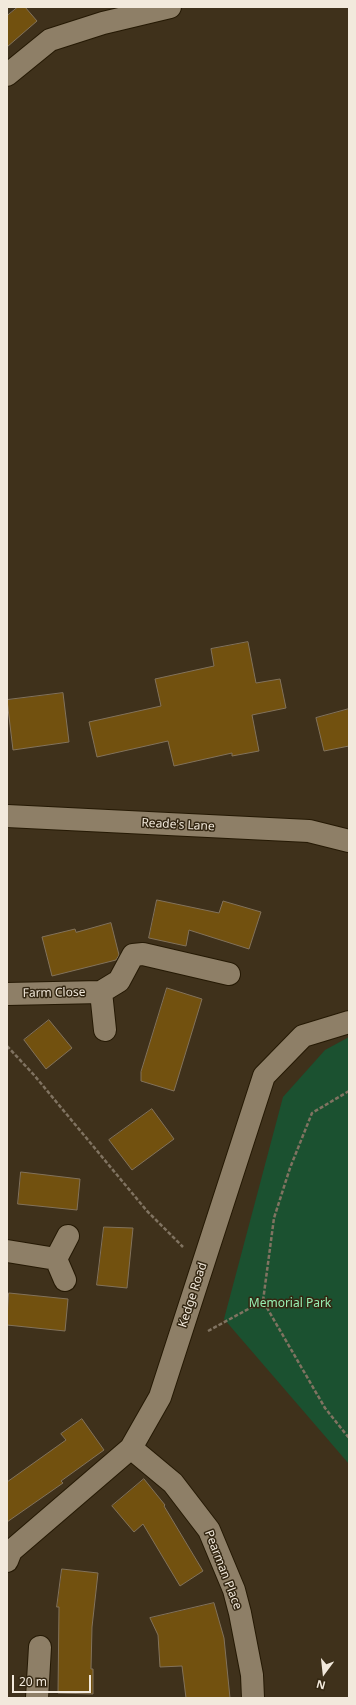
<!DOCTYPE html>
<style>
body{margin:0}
#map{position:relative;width:356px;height:1705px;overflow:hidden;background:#3f311b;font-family:"Noto Sans",sans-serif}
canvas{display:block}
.frame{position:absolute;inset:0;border:8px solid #f2e9dc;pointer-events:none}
.north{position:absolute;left:304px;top:1653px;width:40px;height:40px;-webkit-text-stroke:3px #342712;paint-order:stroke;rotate:195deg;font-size:11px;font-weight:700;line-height:16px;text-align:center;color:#f2e9dc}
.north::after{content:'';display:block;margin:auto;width:14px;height:18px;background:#f2e9dc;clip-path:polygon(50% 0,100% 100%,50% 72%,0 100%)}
.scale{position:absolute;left:12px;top:1675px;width:79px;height:18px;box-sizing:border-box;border:2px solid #f2e9dc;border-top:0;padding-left:5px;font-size:12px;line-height:14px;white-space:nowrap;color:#f2e9dc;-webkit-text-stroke:3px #342712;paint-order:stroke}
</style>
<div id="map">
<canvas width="356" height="1705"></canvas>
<div class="frame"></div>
<div class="north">N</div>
<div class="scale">20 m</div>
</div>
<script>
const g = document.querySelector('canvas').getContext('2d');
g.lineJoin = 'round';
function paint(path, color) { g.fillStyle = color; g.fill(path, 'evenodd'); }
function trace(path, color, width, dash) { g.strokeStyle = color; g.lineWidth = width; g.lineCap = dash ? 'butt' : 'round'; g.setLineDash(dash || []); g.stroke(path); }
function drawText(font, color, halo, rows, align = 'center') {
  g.font = font + ' "Noto Sans",sans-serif'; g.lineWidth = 3; g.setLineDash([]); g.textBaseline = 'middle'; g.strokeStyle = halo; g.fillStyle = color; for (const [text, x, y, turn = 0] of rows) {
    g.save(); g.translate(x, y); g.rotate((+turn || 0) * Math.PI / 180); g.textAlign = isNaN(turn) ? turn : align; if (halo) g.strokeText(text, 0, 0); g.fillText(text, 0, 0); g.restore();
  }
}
paint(new Path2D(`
 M 349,1037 L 349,1464 L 224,1319 L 283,1097 L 325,1050 Z`), '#1b5130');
const building = new Path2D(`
 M 18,7 L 25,7 L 37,21 L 7,47 L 7,16 Z
 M 248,642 L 256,683 L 280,679 L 286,708 L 252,715 L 259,751 L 232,756 L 232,753 L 174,766 L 168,741 L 97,757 L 89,722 L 161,706 L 155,679 L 214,666 L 211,649 Z
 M 63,693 L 69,742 L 13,750 L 7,700 Z
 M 349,709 L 349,746 L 324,751 L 316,718 Z
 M 157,900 L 219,913 L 223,901 L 261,912 L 249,949 L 189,930 L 186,946 L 149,938 Z
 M 111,923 L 119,955 L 116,960 L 52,976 L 42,937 L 75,929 L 76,932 Z
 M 167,988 L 202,999 L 174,1091 L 141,1081 L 141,1072 Z
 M 49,1020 L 72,1048 L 46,1069 L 24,1040 Z
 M 152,1109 L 174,1139 L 132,1170 L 109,1140 Z
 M 21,1172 L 80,1179 L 77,1210 L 18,1204 Z
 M 104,1227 L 133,1228 L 127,1288 L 97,1285 Z
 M 9,1293 L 68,1299 L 65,1331 L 7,1325 Z
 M 82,1419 L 104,1450 L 61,1481 L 63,1483 L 7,1522 L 7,1482 L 66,1440 L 61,1434 Z
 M 144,1479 L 165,1505 L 164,1506 L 203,1571 L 180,1586 L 143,1524 L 134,1532 L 112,1506 Z
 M 62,1569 L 98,1573 L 92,1627 L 91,1669 L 93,1669 L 93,1694 L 58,1693 L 59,1607 L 57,1607 Z
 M 214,1603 L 224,1638 L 230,1698 L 186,1698 L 182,1666 L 160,1667 L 158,1635 L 150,1618 Z`);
paint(building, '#72510f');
trace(building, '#82725b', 1);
const minor = new Path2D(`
 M 7,75 L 50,40 L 103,23 L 170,7
 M 7,816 L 309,831 L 349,841
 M 101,992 L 105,1030
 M 7,994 L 101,992 L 119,981 L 133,955 L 143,954 L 229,974
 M 7,1251 L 56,1259
 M 65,1280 L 56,1259 L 68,1236
 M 131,1448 L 173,1483 L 209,1530 L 234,1590 L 240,1613 L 252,1675 L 253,1698
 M 7,1561 L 11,1551 L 131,1448 L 160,1397 L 264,1076 L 303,1036 L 349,1022
 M 37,1698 L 40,1647`);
trace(minor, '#251904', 24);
trace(new Path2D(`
 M 7,1046 L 34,1075 L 147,1211 L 183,1247
 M 349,1091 L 312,1113 L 290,1168 L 274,1218 L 263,1301 L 325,1408 L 349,1438
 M 208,1331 L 263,1301`), '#807361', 2.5, [4, 2]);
trace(minor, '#8e7f67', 22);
drawText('12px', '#f2e9dc', '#342712', [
 ["Reade's Lane",178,825,3],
 ["Farm Close",54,993,-1],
 ["Kedge Road",193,1295,-72],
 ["Pearman Place",223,1570,69]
]);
drawText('12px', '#97eeb2', '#342712', [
 ["Memorial Park",290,1304]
]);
</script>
